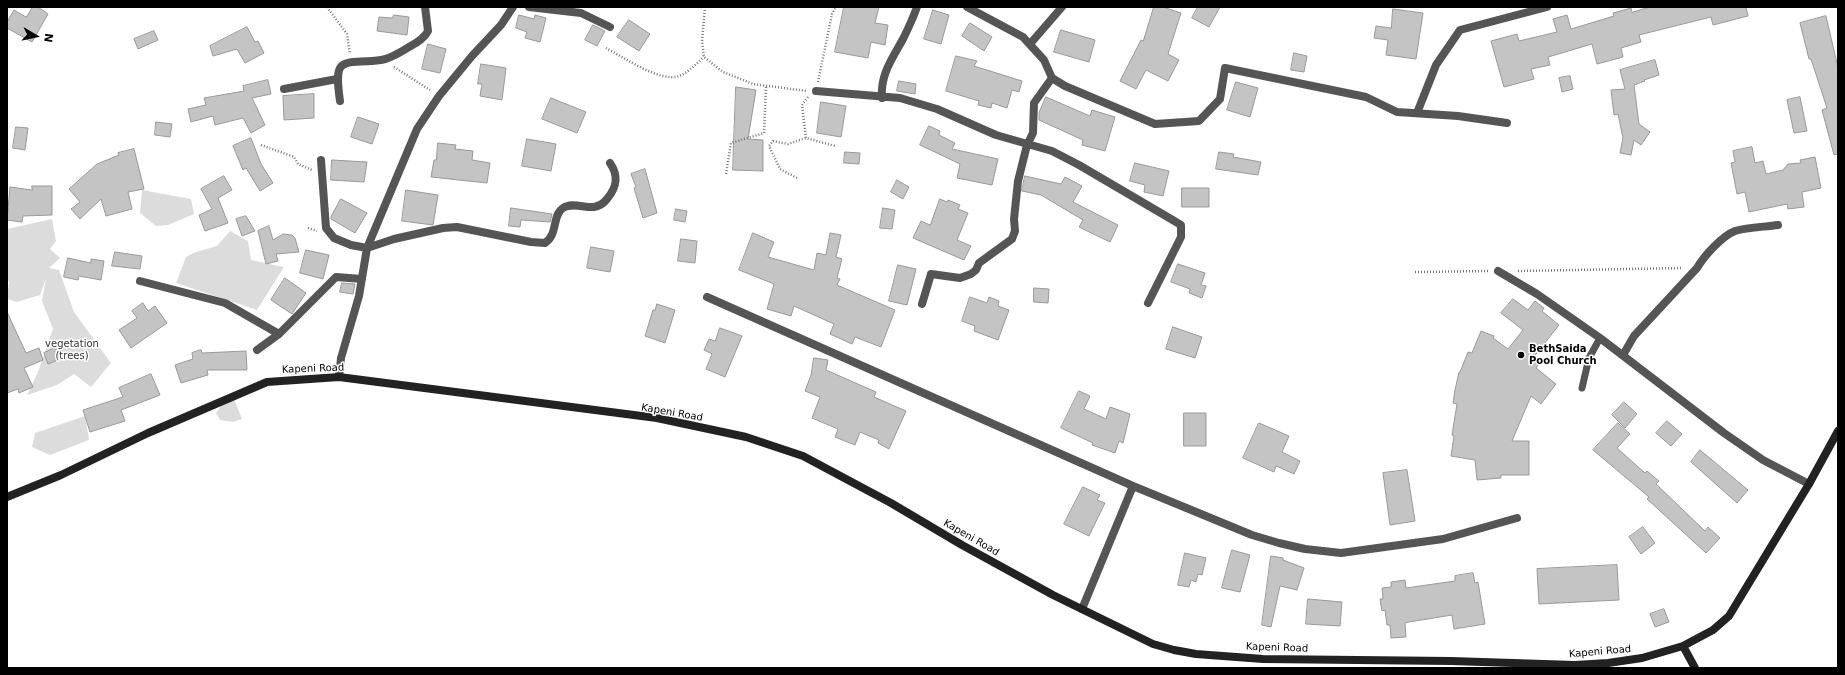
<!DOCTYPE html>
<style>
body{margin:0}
#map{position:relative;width:1845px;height:675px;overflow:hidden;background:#fff;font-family:"DejaVu Sans",sans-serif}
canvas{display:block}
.frame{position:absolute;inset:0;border:8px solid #000;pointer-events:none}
.north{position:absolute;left:16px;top:16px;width:40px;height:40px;-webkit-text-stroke:3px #fff;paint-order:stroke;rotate:99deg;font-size:11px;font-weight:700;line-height:16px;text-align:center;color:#000}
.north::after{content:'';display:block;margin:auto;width:14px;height:18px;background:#000;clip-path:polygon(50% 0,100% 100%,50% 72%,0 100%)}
</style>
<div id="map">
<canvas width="1845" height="675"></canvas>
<div class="frame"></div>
<div class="north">N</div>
</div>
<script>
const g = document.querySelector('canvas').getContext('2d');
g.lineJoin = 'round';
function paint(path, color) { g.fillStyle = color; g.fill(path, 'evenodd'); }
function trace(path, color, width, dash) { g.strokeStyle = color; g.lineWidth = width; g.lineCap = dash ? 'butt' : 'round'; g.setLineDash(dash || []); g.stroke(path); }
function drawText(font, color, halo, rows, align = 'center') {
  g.font = font + ' "DejaVu Sans",sans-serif'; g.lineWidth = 3; g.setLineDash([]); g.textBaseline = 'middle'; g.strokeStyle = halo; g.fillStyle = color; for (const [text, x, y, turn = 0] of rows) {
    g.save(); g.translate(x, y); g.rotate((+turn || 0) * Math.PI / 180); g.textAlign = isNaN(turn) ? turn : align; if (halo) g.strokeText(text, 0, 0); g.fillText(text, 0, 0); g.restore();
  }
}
paint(new Path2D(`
 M 142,190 L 191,199 L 194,214 L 168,225 L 156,226 L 140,213 Z
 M 52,219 L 56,241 L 50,249 L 60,258 L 49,268 L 59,270 L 74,312 L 111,363 L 91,387 L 74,374 L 57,385 L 27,395 L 38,372 L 53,329 L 42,301 L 46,278 L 40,295 L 17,302 L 7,299 L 9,282 L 7,279 L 7,229 Z
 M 230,231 L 248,241 L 251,260 L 284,267 L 257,310 L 176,283 L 186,257 L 193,253 L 217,246 Z
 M 226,399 L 234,399 L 242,419 L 233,422 L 220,420 L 216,413 Z
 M 85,416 L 89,440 L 50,455 L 32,447 L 35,433 Z`), '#dcdcdc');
const building = new Path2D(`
 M 33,7 L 38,7 L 48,14 L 32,42 L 7,28 L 7,22 L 14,10 L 26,17 Z
 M 844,7 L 879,7 L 875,23 L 888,25 L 885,45 L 871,42 L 868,58 L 835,52 Z
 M 1154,7 L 1163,7 L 1181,13 L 1168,54 L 1179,60 L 1168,81 L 1146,70 L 1136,89 L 1120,81 L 1141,40 L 1143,41 Z
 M 1198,7 L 1220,7 L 1209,27 L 1192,18 Z
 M 1650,7 L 1746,7 L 1748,16 L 1713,25 L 1711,17 L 1639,35 L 1641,42 L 1621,48 L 1623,57 L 1597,64 L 1592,44 L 1548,57 L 1550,65 L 1531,69 L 1534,79 L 1504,87 L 1491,41 L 1517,34 L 1519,41 L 1557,32 L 1553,19 L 1567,15 L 1571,29 L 1614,16 L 1613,13 L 1631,8 L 1632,12 Z
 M 1393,9 L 1423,13 L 1416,59 L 1386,55 L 1388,40 L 1374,38 L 1376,26 L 1391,28 Z
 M 933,10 L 949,15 L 941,44 L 924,39 Z
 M 394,15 L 409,17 L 407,35 L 377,31 L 379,17 L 392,18 Z
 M 519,15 L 534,19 L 535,15 L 546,18 L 540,42 L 525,38 L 527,32 L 516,28 Z
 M 1826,16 L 1838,68 L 1838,154 L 1834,155 L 1822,110 L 1827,108 L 1811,59 L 1809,59 L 1800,23 Z
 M 629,20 L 650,34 L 639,51 L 617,37 Z
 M 970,23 L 992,37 L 984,51 L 962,36 Z
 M 593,25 L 605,31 L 597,46 L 585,40 Z
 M 247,27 L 255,42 L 258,41 L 264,53 L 245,63 L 237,49 L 213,56 L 210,46 Z
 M 1061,30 L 1095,40 L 1089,62 L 1054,52 Z
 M 154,31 L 158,40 L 138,49 L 134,39 Z
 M 428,44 L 446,49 L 440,73 L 422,69 Z
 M 1294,53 L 1307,56 L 1304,72 L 1291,70 Z
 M 956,56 L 977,61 L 974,66 L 1022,81 L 1019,92 L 1012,90 L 1007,108 L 992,103 L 991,108 L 978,105 L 979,101 L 946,91 Z
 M 1655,60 L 1659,75 L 1644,80 L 1645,81 L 1634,85 L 1639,124 L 1650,132 L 1641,145 L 1634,140 L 1631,155 L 1620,153 L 1623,138 L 1618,114 L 1614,115 L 1611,90 L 1625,89 L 1620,70 Z
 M 481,64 L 506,68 L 502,100 L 480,96 L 482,84 L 478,84 Z
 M 1570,76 L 1573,89 L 1562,92 L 1559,78 Z
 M 268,80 L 271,94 L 252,98 L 265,125 L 251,133 L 243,118 L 215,125 L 213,116 L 191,122 L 188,109 L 206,105 L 204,98 L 244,91 L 243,86 Z
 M 899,81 L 916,84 L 915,94 L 897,91 Z
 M 1236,82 L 1258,88 L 1250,117 L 1227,110 Z
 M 736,87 L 756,90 L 748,139 L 763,140 L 763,171 L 733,170 Z
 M 314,94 L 314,118 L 284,120 L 283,96 Z
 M 1046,97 L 1090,116 L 1092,110 L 1115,117 L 1105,151 L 1082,145 L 1083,140 L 1039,120 L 1039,113 Z
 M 1800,97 L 1807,131 L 1794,133 L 1787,100 Z
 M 551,98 L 586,112 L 577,133 L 542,119 Z
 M 821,102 L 846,106 L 841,137 L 817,133 Z
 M 358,117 L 379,124 L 372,144 L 351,137 Z
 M 156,122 L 172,124 L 170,137 L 155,135 Z
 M 929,126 L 940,131 L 939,135 L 955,143 L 952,149 L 998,159 L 992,185 L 957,178 L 960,164 L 920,145 Z
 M 16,127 L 28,128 L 25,150 L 13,148 Z
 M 251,138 L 261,164 L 273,183 L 260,191 L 246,168 L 243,170 L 233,146 Z
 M 527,139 L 556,144 L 551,171 L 522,166 Z
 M 438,143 L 456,145 L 455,149 L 473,151 L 472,160 L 490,163 L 487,183 L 431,177 L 434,160 L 436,160 Z
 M 1752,147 L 1755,163 L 1763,161 L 1766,174 L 1783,170 L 1788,164 L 1801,163 L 1800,160 L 1815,157 L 1821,188 L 1802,192 L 1804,207 L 1788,209 L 1787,204 L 1749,212 L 1745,192 L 1737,194 L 1731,163 L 1735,162 L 1733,151 Z
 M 134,149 L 144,189 L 128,192 L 132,209 L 106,216 L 101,199 L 80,219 L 71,209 L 80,202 L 69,189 L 97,164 L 119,155 L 118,153 Z
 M 845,152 L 860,153 L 859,164 L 844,163 Z
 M 1219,152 L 1234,154 L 1233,157 L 1261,162 L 1258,175 L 1216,169 Z
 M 332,160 L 367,162 L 364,182 L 331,180 Z
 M 1135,163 L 1169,171 L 1163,196 L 1144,192 L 1145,185 L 1130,181 Z
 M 645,169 L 657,213 L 643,218 L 634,188 L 636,187 L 631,174 Z
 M 224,176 L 232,190 L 218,198 L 228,223 L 205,231 L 199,215 L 212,209 L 201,189 Z
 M 1025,176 L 1061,184 L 1065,177 L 1082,186 L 1073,202 L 1118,225 L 1110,242 L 1079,227 L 1083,220 L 1041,195 L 1022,191 Z
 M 897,180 L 909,187 L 903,199 L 891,192 Z
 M 32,186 L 52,186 L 52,215 L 23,216 L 22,222 L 7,220 L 10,187 L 32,190 Z
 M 1182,188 L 1209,188 L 1209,207 L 1182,207 Z
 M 406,190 L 438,195 L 433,225 L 402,221 Z
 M 341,199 L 367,213 L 355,233 L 331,219 L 331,217 Z
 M 940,199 L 947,202 L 948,200 L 960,205 L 958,209 L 968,213 L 957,240 L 971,246 L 964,260 L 913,238 L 921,221 L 930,225 Z
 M 511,208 L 552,214 L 550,222 L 521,220 L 520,227 L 509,226 Z
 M 883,208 L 895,210 L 892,229 L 880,228 Z
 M 676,209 L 687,211 L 685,222 L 674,220 Z
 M 246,216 L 255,231 L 242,236 L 236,219 Z
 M 269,226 L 273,240 L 283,234 L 292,235 L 295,238 L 299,252 L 276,254 L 278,261 L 266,264 L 258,231 Z
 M 753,233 L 774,242 L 768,257 L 814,270 L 817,253 L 826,255 L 830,233 L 841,235 L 836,257 L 842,259 L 837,278 L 840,279 L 837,285 L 895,310 L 881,347 L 855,337 L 852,344 L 830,334 L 834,324 L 794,306 L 791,316 L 767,309 L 774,284 L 739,270 Z
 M 681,239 L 697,241 L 695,263 L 678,261 Z
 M 591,247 L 614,251 L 610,272 L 587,268 Z
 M 306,250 L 329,255 L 323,279 L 300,273 Z
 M 115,252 L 142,256 L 140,269 L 112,266 Z
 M 68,258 L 91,263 L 91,259 L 104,261 L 101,280 L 79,276 L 78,280 L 64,277 Z
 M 1178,264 L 1205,273 L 1201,285 L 1206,286 L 1202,298 L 1189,293 L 1190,289 L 1171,282 Z
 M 898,265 L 916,269 L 907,305 L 889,301 Z
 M 285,278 L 306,293 L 292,314 L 271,300 Z
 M 342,283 L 355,284 L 353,294 L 340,292 Z
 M 1034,288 L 1049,289 L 1048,303 L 1034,302 Z
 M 970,297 L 987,303 L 989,297 L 999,301 L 998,306 L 1009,310 L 998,340 L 974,331 L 975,326 L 962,321 Z
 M 1513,299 L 1528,310 L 1535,301 L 1544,308 L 1542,311 L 1559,325 L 1533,358 L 1540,363 L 1536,368 L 1556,384 L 1541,404 L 1531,396 L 1512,441 L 1529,441 L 1529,475 L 1501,475 L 1501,478 L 1477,480 L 1475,460 L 1451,456 L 1454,436 L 1452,435 L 1457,404 L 1453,403 L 1455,390 L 1459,372 L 1460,372 L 1468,352 L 1472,353 L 1481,331 L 1494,336 L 1493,338 L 1508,349 L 1523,330 L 1501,313 Z
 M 143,303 L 148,311 L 155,306 L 167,323 L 131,348 L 119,330 L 137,318 L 132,311 Z
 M 657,304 L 675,310 L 665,343 L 645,336 L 653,310 L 655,310 Z
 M 7,312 L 26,353 L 39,348 L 43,360 L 24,368 L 33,387 L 19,393 L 18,389 L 7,393 Z
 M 1173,327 L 1202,337 L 1195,358 L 1166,349 Z
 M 720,328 L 742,336 L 725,377 L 706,369 L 712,354 L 704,350 L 709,339 L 715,341 Z
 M 60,346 L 65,357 L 48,364 L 44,353 Z
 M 201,350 L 202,353 L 246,351 L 247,370 L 207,370 L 208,375 L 181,383 L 175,365 L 193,359 L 192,353 Z
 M 814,358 L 828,360 L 826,370 L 876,392 L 874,397 L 906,411 L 889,449 L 878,443 L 879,440 L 860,432 L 855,445 L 835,437 L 838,429 L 812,418 L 820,397 L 805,391 L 811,375 Z
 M 151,374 L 160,395 L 121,410 L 125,421 L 90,432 L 83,410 L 123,397 L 119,388 Z
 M 1079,391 L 1090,396 L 1084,409 L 1106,419 L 1110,407 L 1130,414 L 1123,443 L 1119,441 L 1115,453 L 1092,445 L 1093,443 L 1061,428 Z
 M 1624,402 L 1637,414 L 1625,428 L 1612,415 Z
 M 1184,413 L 1206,413 L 1206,446 L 1184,446 Z
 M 1667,421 L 1682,434 L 1671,446 L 1656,433 Z
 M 1259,423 L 1289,436 L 1282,452 L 1300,461 L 1294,474 L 1276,466 L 1274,472 L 1243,458 Z
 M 1618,423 L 1630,434 L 1617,448 L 1645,473 L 1647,471 L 1659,481 L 1656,484 L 1705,531 L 1708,527 L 1720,538 L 1706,553 L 1647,499 L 1649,497 L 1593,450 Z
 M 1700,450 L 1748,490 L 1737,503 L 1691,462 Z
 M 1407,470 L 1415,521 L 1390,525 L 1383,473 Z
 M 1083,487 L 1100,495 L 1097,500 L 1105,503 L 1089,536 L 1064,524 Z
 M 1643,527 L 1655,543 L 1641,554 L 1629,537 Z
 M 1232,550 L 1250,555 L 1240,592 L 1222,588 Z
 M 1185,553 L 1206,558 L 1202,575 L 1198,574 L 1196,582 L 1191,580 L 1189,587 L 1178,585 Z
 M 1271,556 L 1283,558 L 1283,560 L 1304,568 L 1297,590 L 1280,586 L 1271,627 L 1262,625 Z
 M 1617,565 L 1619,600 L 1539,604 L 1537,569 Z
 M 1473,573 L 1475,583 L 1478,582 L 1485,624 L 1454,629 L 1452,615 L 1409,622 L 1405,623 L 1406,637 L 1391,638 L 1390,625 L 1387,625 L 1385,610 L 1382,611 L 1380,599 L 1383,599 L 1382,588 L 1391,587 L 1391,582 L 1405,580 L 1406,588 L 1455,581 L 1455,576 Z
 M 1308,599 L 1342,602 L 1340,626 L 1306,624 Z
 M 1664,609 L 1669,622 L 1655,627 L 1650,614 Z`);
paint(building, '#c4c4c4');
trace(building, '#999', 1);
trace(new Path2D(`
 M 327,7 L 347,34 L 350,54
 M 705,7 L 702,41 L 704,57 L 723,72 L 753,84 L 807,91
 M 606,48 C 623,57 661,83 679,76 C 688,73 697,63 704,57
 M 394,67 L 430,90
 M 818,82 L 832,14 L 836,7
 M 808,97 L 802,105 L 806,138 L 835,146
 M 261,145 L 294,157 L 298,164 L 312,170
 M 726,174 L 731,143 L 764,133 L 766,86
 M 797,178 L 780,169 L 769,146 L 773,141 L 788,144 L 806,138
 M 308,228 L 317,231
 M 1518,271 L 1683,268
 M 1415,272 L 1489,271`), '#777', 2.5, [1, 2]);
trace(new Path2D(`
 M 1582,388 L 1589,358 L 1600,338`), '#555', 7);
trace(new Path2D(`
 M 529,7 L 581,13 L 610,27
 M 967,7 L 1023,37 L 1044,60 L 1052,78 L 1065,86 L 1155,124 L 1199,121 L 1220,99 L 1225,68 L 1366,97 L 1397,112 L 1458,116 L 1507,123
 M 1030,44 L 1062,7
 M 284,89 L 337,79
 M 816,91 L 900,98 L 937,109 L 996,135 L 1052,151 L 1079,165 L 1171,219 L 1181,225 L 1181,237 L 1148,303
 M 882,98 C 880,75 892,59 903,39 C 908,29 913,18 917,7
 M 340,101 C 333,53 343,65 381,60 C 390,59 401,52 409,47 C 416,43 424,39 428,31 L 425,7
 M 1417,113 L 1436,65 L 1460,30 L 1547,7
 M 321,160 L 326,228 L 334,238 L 351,245 L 367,248 L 394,239 L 443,228 L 457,227 L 531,242 L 545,243 C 558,235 552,215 563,208 C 572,202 584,208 594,207 C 599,206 604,203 607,199 C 617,187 619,176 610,163
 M 1498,271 L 1537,294 L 1600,338 L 1724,433 L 1763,460 L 1809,484
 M 140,281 L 225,303 L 279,334
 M 707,297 L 1133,486 L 1252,535 L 1279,543 L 1305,549 L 1341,553 L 1443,539 L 1517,518
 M 922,304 L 931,274 L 960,278 L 971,274 L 976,270 L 979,263 L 1012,239 L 1015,231 L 1014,219 L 1018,181 L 1027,145 L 1033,133 L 1034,103 L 1052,78
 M 257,350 L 279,334 L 336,277 L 362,279
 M 1623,355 L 1634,336 L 1697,268 C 1704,256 1722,236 1735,231 C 1748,227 1765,227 1778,225
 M 339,377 L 341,358 L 359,296 L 367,248 L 417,129 L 439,96 L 472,56 L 501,25 L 513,7
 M 1082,609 L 1133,486`), '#555', 8);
trace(new Path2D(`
 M 7,497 L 61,475 L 148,433 L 267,382 L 339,377 L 657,418 L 746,437 L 803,456 L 891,503 L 962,545 L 1053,595 L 1153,644 L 1174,650 L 1196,654 L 1263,659 L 1451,661 L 1575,665 L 1608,663 L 1642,658 L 1683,646 L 1713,630 L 1729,616 L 1809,484 L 1838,431
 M 1683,646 L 1695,668`), '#222', 8);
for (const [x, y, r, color] of [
 [1521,355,4,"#000"]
]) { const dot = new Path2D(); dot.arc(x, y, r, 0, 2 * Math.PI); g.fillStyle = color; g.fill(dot); trace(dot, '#fff', 1.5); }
drawText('10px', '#333', '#fff', [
 ["vegetation",72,344],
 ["(trees)",72,356]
]);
drawText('bold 10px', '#000', '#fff', [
 ["BethSaida",1529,349],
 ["Pool Church",1529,361]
], 'left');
drawText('10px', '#000', '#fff', [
 ["Kapeni Road",313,369,-2],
 ["Kapeni Road",672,413,10],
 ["Kapeni Road",971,538,30],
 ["Kapeni Road",1277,648,2],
 ["Kapeni Road",1600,652,-5]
]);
</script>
